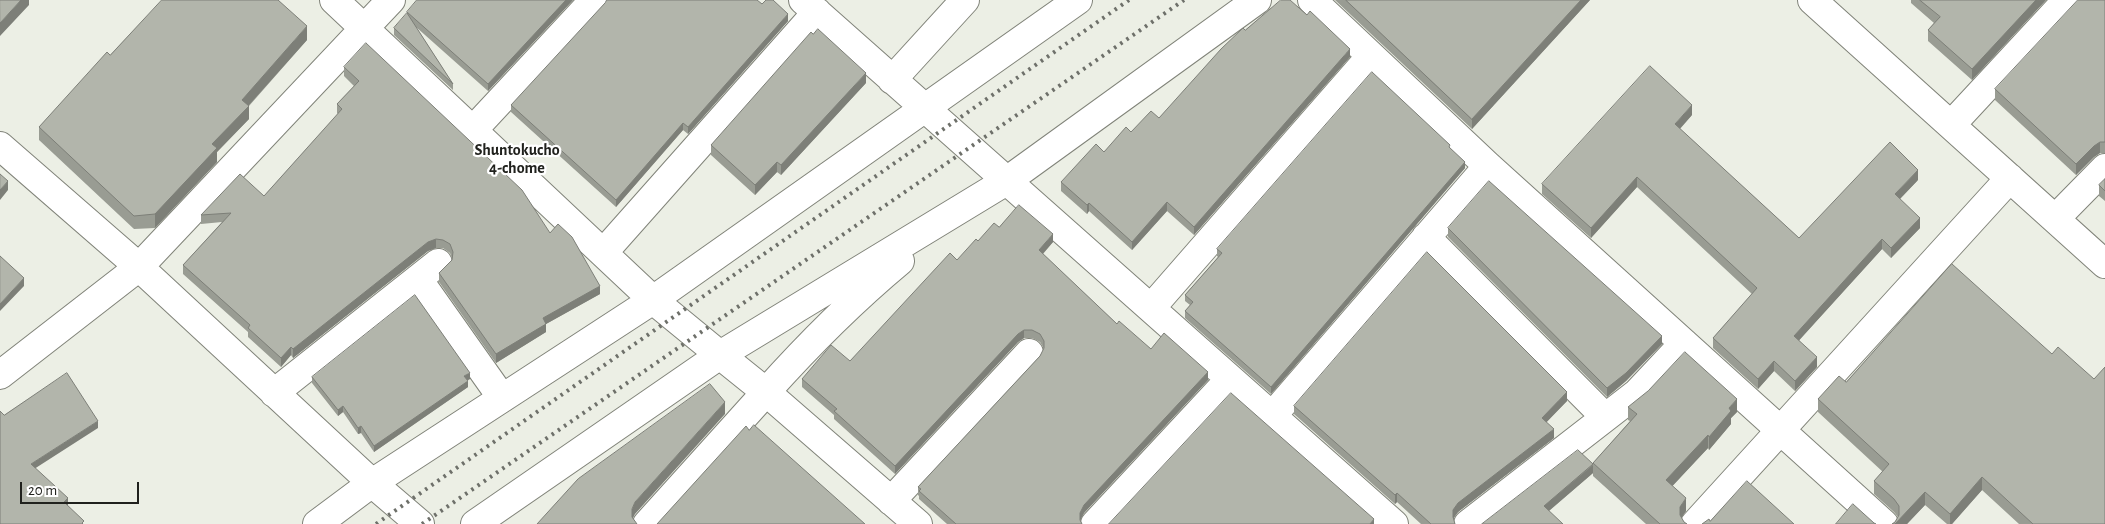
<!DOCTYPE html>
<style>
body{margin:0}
#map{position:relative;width:2105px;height:524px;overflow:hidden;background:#ecefe5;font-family:"Alegreya Sans",sans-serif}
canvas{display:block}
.scale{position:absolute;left:20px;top:482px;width:119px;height:22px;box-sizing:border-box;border:2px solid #20211d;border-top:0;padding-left:6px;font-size:15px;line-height:18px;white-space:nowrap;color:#20211d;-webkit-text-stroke:4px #fff;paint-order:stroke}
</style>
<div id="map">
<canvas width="2105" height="524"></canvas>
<div class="scale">20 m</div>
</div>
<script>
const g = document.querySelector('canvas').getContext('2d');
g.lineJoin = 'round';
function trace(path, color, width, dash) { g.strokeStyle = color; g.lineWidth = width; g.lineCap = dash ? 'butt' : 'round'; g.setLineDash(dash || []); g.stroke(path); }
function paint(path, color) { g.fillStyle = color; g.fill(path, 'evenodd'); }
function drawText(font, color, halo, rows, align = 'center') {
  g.font = font + ' "Alegreya Sans",sans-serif'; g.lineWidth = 4.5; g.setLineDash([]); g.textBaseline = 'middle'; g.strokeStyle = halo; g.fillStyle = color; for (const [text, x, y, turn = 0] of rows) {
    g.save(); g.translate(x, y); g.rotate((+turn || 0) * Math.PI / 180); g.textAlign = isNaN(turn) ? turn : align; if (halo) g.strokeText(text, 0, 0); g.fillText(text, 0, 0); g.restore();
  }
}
const minor = new Path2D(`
 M 334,0 L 653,300 L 720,355 L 475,524
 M 803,0 L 1394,524
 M 1812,0 L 2105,264
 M 892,80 L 965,0
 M 1951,125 L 2067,0
 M 473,130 L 594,0
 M 0,146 L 139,267 L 372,483 L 420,524
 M 1488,166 L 1884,524
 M 2055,219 L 2105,168
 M 1426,237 L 1605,417
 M 603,253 L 817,12
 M 900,261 C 852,301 808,345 766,392 L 918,524
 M 418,279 L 502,398
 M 1151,308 L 1371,56
 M 0,375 L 139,267 L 391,0
 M 274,393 L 438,263
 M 1272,416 L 1488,166 L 1312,0
 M 891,501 L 1029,353
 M 317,524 L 372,483 L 653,300 L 1078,0
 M 647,524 L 766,392 L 720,355 L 1008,180 L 1257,0
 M 1095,524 L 1230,379
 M 1468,524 L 1637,393 L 1684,343
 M 1695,524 L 2010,178`);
trace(minor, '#808379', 30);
trace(minor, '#fff', 28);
trace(new Path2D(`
 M 376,524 L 1129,0
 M 422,524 L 1184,0`), '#6e706a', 4, [2.5, 5]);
paint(new Path2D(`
 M 573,0 L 488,91 L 416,27 L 453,84 L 453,90 L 394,35 L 394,28 L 407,14 L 407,12 Z
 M 1335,0 L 1590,0 L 1472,129 Z
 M 1911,0 L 2046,0 L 1972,80 L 1928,41 L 1928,30 L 1934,23 L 1911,3 Z
 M 2105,0 L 2105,153 L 2100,153 L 2094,157 L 2076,175 L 1995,100 L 1995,89 Z
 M 762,4 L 788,21 L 688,134 L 683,130 L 616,207 L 511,112 L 511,105 Z
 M 1245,30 L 1350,57 L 1194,235 L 1167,211 L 1132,250 L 1089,211 L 1087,214 L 1061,191 L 1061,182 L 1131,132 L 1159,118 Z
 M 307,40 L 249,106 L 249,119 L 217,152 L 217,162 L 155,228 L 134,229 L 39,140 L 39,127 L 110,55 Z
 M 344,67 L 550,233 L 600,294 L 546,324 L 546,332 L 496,363 L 439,282 L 439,273 L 452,260 L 452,259 L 450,253 L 443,248 L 436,248 L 428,251 L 293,358 L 291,355 L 281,367 L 248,337 L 248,332 L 183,274 L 183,265 L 222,222 L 201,224 L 201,215 L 264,196 L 338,114 L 337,113 L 337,104 L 354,86 L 344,76 Z
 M 866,83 L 781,175 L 777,172 L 755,195 L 711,155 L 711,145 Z
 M 1692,115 L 1680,129 L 1799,238 L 1918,180 L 1900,199 L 1920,228 L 1891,258 L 1882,249 L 1799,340 L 1817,367 L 1795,391 L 1774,371 L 1758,389 L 1713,348 L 1713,338 L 1752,294 L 1637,187 L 1591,238 L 1542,194 L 1542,184 Z
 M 1450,148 L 1465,168 L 1271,394 L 1185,318 L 1185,311 L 1190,305 L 1185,301 L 1185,295 L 1218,257 L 1217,256 L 1217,249 Z
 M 2105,179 L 2105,201 L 2099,196 L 2099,185 Z
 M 999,227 L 1053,242 L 1043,254 L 1117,324 L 1151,349 L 1208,380 L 1084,513 L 1080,520 L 1082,524 L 947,524 L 919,499 L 919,496 L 918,495 L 918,487 L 1040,356 L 1044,349 L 1040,342 L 1032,338 L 1024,338 L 1018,342 L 895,474 L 834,419 L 834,415 L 802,387 L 802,379 L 850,361 L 978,241 Z
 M 1448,228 L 1662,344 L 1626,381 L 1607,397 L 1448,237 Z
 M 312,377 L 470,379 L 467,380 L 468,387 L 374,452 L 361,433 L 358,434 L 343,412 L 338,416 L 312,383 Z
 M 1846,382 L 2105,524 L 2019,524 L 1982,490 L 1952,524 L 1947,524 L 1925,505 L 1907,524 L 1892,524 L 1895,522 L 1898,517 L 1894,512 L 1874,494 L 1874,481 L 1883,472 L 1818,412 L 1818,399 Z
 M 1567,401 L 1546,422 L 1554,438 L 1458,512 L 1453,519 L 1455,524 L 1421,524 L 1397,502 L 1395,504 L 1294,414 L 1294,406 Z
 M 1628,407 L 1737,412 L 1731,418 L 1731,424 L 1709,450 L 1708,448 L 1672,486 L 1686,511 L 1681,518 L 1684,522 L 1687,524 L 1646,524 L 1593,476 L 1593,473 L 1549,511 L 1482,524 L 1593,464 L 1593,463 L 1630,421 L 1628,420 Z`), '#999c93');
paint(new Path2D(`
 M 21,0 L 29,0 L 29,5 L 0,36 L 0,23 Z
 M 566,0 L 573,0 L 488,91 L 488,84 Z
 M 1581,0 L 1590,0 L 1472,129 L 1472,119 Z
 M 2036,0 L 2046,0 L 1972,80 L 1972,69 Z
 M 788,14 L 788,21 L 688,134 L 688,127 Z
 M 307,26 L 307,40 L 248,106 L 249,106 L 249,119 L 217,152 L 217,162 L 155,228 L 155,214 L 212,144 L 242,100 Z
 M 1350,49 L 1350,57 L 1194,235 L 1194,227 Z
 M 866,73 L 866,83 L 781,175 L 781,165 Z
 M 1692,105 L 1692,115 L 1675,134 L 1675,124 Z
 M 683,123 L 683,130 L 616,207 L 616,200 Z
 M 2100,142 L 2100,153 L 2094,157 L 2076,175 L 2076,164 L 2094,146 Z
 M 777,162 L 777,172 L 755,195 L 755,185 Z
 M 1465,162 L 1465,168 L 1271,394 L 1271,387 Z
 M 1918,170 L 1918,180 L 1895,204 L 1895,194 Z
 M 1637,177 L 1637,187 L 1591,238 L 1591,228 Z
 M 8,181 L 8,190 L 0,200 L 0,190 Z
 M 1167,202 L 1167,211 L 1132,250 L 1132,242 Z
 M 1089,203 L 1089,211 L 1087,214 L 1087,205 Z
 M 1920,218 L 1920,228 L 1891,258 L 1891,248 Z
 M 1053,234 L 1053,242 L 1039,258 L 1039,250 Z
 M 436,239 L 436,248 L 428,251 L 293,358 L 293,349 L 428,242 Z
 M 1882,239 L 1882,249 L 1794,346 L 1794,336 Z
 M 24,278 L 24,286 L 0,311 L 0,304 Z
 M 600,286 L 600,294 L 546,324 L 546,332 L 496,363 L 496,354 L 543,318 Z
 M 1024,330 L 1024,338 L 1018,342 L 895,474 L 895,466 L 1018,334 Z
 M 1662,336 L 1662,344 L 1626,381 L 1607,397 L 1607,388 Z
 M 291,347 L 291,355 L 281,367 L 281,358 Z
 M 1817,357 L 1817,367 L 1795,391 L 1795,381 Z
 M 1774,361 L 1774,371 L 1758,389 L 1758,379 Z
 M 1208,372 L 1208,380 L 1084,513 L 1080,521 L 1080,513 L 1084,505 Z
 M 470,373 L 470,379 L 464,382 L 464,376 Z
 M 468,381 L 468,387 L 374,452 L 374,446 Z
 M 1567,392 L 1567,401 L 1542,427 L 1542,418 Z
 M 1737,399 L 1737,412 L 1731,418 L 1731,424 L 1709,450 L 1709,437 L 1729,408 Z
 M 725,402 L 725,414 L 635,514 L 632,520 L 632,509 L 635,502 Z
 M 343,406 L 343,412 L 338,416 L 338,410 Z
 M 98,421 L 98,428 L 31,471 L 31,464 Z
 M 361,426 L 361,433 L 358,434 L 358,428 Z
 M 1554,429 L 1554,438 L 1458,512 L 1453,519 L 1453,510 L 1458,503 Z
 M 1708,435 L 1708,448 L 1666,493 L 1666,480 Z
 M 1593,465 L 1593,473 L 1544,515 L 1544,506 Z
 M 1982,477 L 1982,490 L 1952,524 L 1950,524 L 1950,514 Z
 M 1925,492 L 1925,505 L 1907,524 L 1895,524 Z
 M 1397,493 L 1397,502 L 1395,504 L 1395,495 Z
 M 68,498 L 68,505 L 64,509 L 64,502 Z
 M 1686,498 L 1686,511 L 1680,520 L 1680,507 Z
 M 1374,519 L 1374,524 L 1370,524 Z`), '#7d7f78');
const building = new Path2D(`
 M 0,0 L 21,0 L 0,23 Z
 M 162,0 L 278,0 L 307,26 L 242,100 L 249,106 L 212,144 L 217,148 L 155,214 L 134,216 L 39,127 L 107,52 L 110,55 Z
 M 417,0 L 566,0 L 488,84 L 407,12 Z
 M 607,0 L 757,0 L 762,4 L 766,0 L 773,0 L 788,14 L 688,127 L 683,123 L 616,200 L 511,105 L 605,3 Z
 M 1281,0 L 1290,0 L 1307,15 L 1310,11 L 1350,49 L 1194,227 L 1167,202 L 1132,242 L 1089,203 L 1087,205 L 1061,182 L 1096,144 L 1104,152 L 1126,127 L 1131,132 L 1151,111 L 1159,118 L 1221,49 L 1243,28 L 1245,30 Z
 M 1346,0 L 1581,0 L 1472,119 Z
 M 1920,0 L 2036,0 L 1972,69 L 1928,30 L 1940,17 Z
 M 2078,0 L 2105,0 L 2105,142 L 2100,142 L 2094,146 L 2076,164 L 1995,89 Z
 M 407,13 L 453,84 L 394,28 Z
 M 818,29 L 866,73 L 781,165 L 777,162 L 755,185 L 711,145 L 811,32 L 813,34 Z
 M 366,43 L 522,190 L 550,233 L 558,224 L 572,237 L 600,286 L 543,318 L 546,324 L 496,354 L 439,273 L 452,260 L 453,252 L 450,244 L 443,240 L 436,239 L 428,242 L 293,349 L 291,347 L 281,358 L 248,328 L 250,325 L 183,265 L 231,213 L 201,215 L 240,174 L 264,196 L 342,109 L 337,104 L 359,81 L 344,67 Z
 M 1650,66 L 1692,105 L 1675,124 L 1799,238 L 1890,142 L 1918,170 L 1895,194 L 1920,218 L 1891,248 L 1882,239 L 1794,336 L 1817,357 L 1795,381 L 1774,361 L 1758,379 L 1713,338 L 1757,288 L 1637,177 L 1591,228 L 1542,184 Z
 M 1372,72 L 1450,145 L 1449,147 L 1465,162 L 1271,387 L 1185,311 L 1193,302 L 1185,295 L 1222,253 L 1217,249 Z
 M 0,174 L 8,181 L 0,190 Z
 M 2105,179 L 2105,191 L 2099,185 Z
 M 1489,181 L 1662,336 L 1626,373 L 1607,388 L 1448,228 Z
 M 1019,205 L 1053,234 L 1039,250 L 1117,324 L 1119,321 L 1151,349 L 1164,333 L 1208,372 L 1084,505 L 1080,513 L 1080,520 L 1082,524 L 956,524 L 919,491 L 921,489 L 918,487 L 1040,356 L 1044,348 L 1044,341 L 1040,334 L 1032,330 L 1024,330 L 1018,334 L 895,466 L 834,411 L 837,409 L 802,379 L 831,345 L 850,361 L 950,253 L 957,260 L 976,239 L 978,241 L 994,223 L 999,227 Z
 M 1427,252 L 1567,392 L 1542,418 L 1554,429 L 1458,503 L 1453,510 L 1453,517 L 1455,524 L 1431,524 L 1397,493 L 1395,495 L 1294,406 Z
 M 0,256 L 24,278 L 0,304 Z
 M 1952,264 L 2052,354 L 2058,347 L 2094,379 L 2105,367 L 2105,524 L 2033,524 L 1982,477 L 1950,514 L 1925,492 L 1895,524 L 1892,524 L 1895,522 L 1899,515 L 1899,506 L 1894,499 L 1874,481 L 1889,464 L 1818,399 L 1839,376 L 1846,382 Z
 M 415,295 L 470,373 L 464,376 L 468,381 L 374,446 L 361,426 L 358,428 L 343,406 L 338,410 L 312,377 Z
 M 1685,352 L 1737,399 L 1729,408 L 1731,411 L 1709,437 L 1708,435 L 1666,480 L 1686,498 L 1680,507 L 1680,515 L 1684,522 L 1687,524 L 1660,524 L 1593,463 L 1637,414 L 1628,407 L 1648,391 Z
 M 67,373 L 98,421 L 31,464 L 68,498 L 64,502 L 84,521 L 82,523 L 83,524 L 0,524 L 0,411 L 4,415 Z
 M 710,384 L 725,402 L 635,502 L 632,509 L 632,517 L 637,524 L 537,524 L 578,479 Z
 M 1231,393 L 1374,519 L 1370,524 L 1109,524 Z
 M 754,425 L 865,524 L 657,524 L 746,426 L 749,430 Z
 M 1578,450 L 1593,464 L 1544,506 L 1563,524 L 1482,524 Z
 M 1747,481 L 1794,524 L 1702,524 L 1709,519 L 1710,521 Z
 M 1853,504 L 1874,523 L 1876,524 L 1836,524 Z`);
paint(building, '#b2b5ab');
trace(building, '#7d7f78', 1);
drawText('bold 16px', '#20211d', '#fff', [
 ["Shuntokucho",517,150],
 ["4-chome",517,168]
]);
</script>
